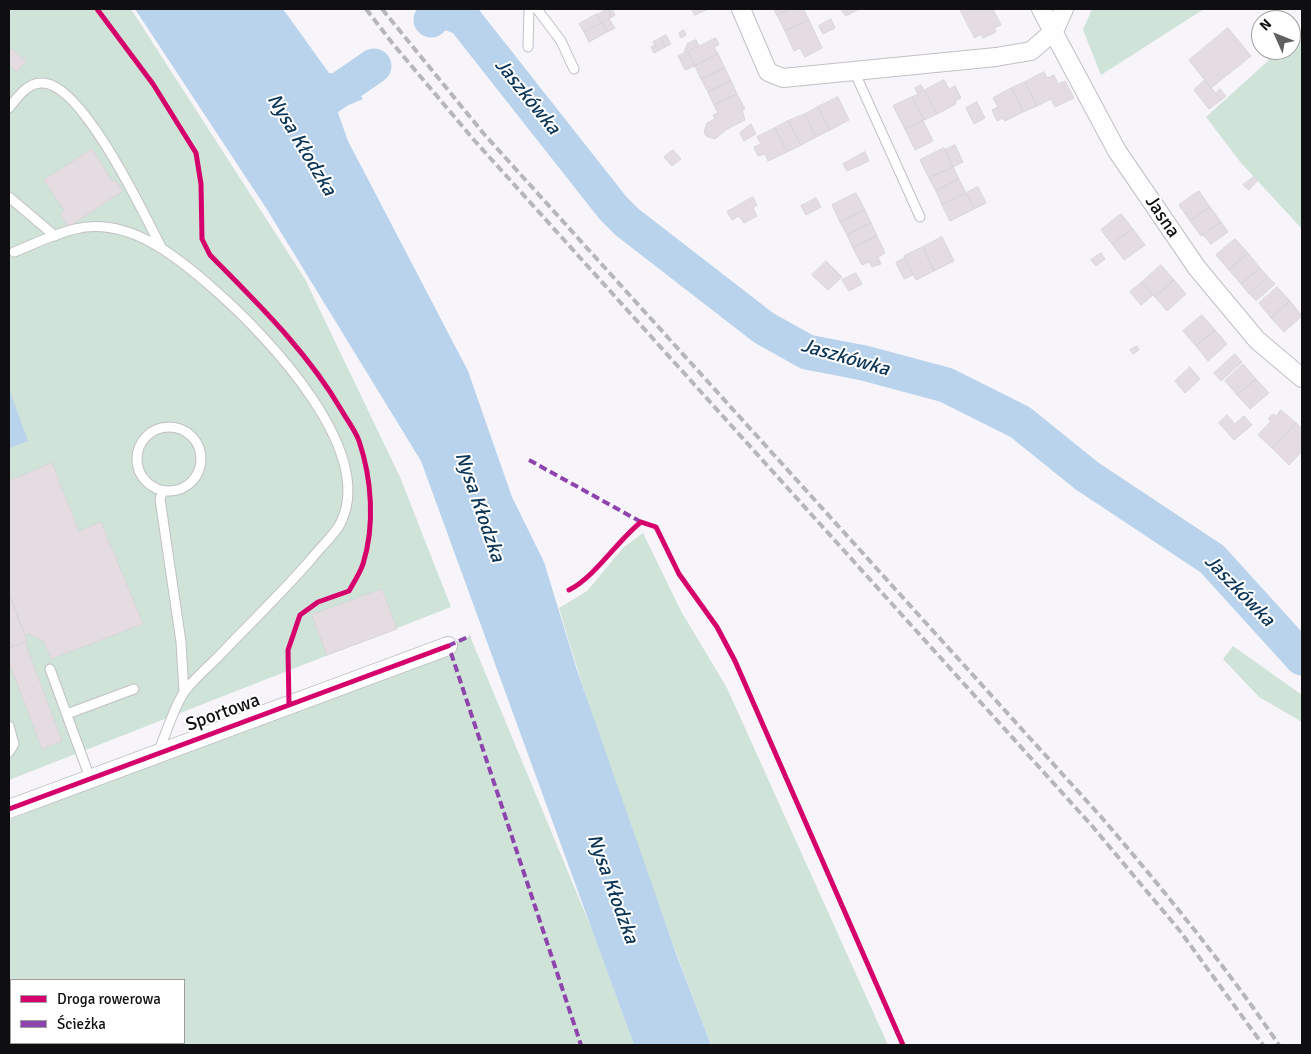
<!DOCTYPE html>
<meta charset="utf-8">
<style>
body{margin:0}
#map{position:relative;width:1311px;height:1054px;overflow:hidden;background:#f7f5fa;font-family:Signika,sans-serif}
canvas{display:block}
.frame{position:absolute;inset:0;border:10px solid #0f0f11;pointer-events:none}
.legend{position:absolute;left:10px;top:979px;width:175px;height:65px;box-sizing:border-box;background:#fff;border:1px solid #9f9fa0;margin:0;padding:6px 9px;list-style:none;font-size:15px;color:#0f0f11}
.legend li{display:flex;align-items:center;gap:10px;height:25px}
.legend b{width:25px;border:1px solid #9f9fa0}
.north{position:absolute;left:1251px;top:10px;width:50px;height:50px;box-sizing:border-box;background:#fff;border:1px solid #9f9fa0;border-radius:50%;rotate:314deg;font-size:14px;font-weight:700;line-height:20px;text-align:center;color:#0f0f11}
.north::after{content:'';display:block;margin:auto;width:18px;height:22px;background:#606063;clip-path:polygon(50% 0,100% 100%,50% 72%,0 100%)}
</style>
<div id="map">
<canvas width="1311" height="1054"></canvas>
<div class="frame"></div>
<ul class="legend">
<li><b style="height:6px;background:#d6006c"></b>Droga rowerowa</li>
<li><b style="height:6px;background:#8e44ad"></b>Ścieżka</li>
</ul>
<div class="north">N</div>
</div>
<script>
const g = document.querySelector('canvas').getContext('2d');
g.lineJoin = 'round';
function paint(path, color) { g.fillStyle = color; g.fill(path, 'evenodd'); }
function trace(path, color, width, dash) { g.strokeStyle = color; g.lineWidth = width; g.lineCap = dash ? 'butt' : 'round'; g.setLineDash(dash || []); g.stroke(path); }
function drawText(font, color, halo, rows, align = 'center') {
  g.font = font + ' Signika,sans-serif'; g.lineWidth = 4; g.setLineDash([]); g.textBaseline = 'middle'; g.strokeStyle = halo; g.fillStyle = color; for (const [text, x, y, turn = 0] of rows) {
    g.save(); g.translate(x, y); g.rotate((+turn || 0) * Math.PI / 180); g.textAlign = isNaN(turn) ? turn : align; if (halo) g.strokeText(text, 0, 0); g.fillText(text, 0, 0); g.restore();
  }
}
paint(new Path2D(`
 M 9,9 L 131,9 L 305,279 L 400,477 L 451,607 L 9,780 Z
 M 1092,9 L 1204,9 L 1101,75 L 1083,30 Z
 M 1302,30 L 1302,229 L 1241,163 L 1206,117 L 1280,50 L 1291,50 L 1291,40 Z
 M 643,533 L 681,611 L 727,688 L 888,1045 L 711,1045 C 657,901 602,756 559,608 L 587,591 L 624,547 Z
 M 470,636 L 593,932 L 634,1045 L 9,1045 L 9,820 ZM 11,980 L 184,980 L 184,1043 L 11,1043 Z
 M 1233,646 L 1302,695 L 1302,722 L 1259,697 L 1223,659 Z`), '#d0e3d8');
paint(new Path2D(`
 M 135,9 L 283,9 L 329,73 L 348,76 L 363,99 L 337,110 L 348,141 L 468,371 L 512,497 L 544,562 L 577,670 L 677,956 L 711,1045 L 634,1045 L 421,461 L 266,208 Z
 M 9,389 L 28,441 L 9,448 Z`), '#b9d3ed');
trace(new Path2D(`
 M 431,20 C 443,9 451,13 464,19 L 613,208 L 627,222 L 764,328 L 807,352 L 864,363 L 946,385 L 1020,422 L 1087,476 L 1212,559 L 1302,658
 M 313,108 L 374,66`), '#b9d3ed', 35);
const building = new Path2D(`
 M 608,9 L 612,9 L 615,15 L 612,17 Z
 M 608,9 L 612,17 L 602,23 L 597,15 Z
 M 692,9 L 708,9 L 695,15 Z
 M 774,9 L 790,9 L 777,15 Z
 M 790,9 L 803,9 L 809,20 L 785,31 L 777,15 Z
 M 841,9 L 859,9 L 846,16 Z
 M 960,9 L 993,9 L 1001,25 L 994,28 L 996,32 L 983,38 L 981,34 L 975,38 Z
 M 597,14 L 602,23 L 584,32 L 579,24 Z
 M 609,19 L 615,28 L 607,32 L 602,23 Z
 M 831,19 L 835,28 L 823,34 L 819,26 Z
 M 809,20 L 822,48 L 805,57 L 800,48 L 794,51 L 785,31 Z
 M 602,23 L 607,32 L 589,42 L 584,32 Z
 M 1228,28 L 1251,56 L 1211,88 L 1189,60 Z
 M 684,30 L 686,35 L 681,38 L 679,33 Z
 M 666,35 L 671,44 L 665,47 L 661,38 Z
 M 661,38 L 665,47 L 658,51 L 653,42 Z
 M 716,38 L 719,45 L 714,47 L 718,54 L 695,66 L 688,52 Z
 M 696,40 L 699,46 L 684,53 L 687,44 Z
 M 655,45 L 658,51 L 654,53 L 651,47 Z
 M 12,49 L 26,61 L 17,72 L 9,65 L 9,53 Z
 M 688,52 L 695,66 L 685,70 L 678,56 Z
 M 718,54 L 725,68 L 701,79 L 695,66 Z
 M 725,68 L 731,81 L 708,92 L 701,79 Z
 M 1044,72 L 1047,78 L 1054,75 L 1058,84 L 1065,81 L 1074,98 L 1055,107 L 1051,99 L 1037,106 L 1025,82 Z
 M 944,80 L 949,89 L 955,86 L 961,98 L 955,101 L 956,104 L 937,114 L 925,90 Z
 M 1205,80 L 1221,100 L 1209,109 L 1194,90 Z
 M 731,81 L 737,94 L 714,105 L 708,92 Z
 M 1025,82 L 1037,106 L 1023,112 L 1012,88 Z
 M 921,85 L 937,114 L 924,120 L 912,97 L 918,94 L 915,88 Z
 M 1012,88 L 1023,112 L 1005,121 L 1003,118 L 997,121 L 992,110 L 998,107 L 993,98 Z
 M 1220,89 L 1226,96 L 1221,100 L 1216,93 Z
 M 737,94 L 745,109 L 742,110 L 745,120 L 727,129 L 715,139 L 706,136 L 704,132 L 707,123 L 715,119 L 713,115 L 718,113 L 714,105 Z
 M 838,97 L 849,120 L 830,130 L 818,107 Z
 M 912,97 L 924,120 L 905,129 L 893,106 Z
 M 977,102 L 985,118 L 974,124 L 966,108 Z
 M 818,107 L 830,130 L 816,137 L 805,114 Z
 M 805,114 L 816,137 L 801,145 L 788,121 Z
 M 788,121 L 801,145 L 787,152 L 775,128 Z
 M 923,121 L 933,141 L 915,150 L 905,129 Z
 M 751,124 L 756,134 L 744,141 L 740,133 Z
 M 775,128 L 787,152 L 768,161 L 765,154 L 758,156 L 754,147 L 761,144 L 757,137 Z
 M 955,145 L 963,162 L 953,167 L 945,150 Z
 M 944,148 L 953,167 L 929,178 L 920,160 Z
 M 92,149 L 113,182 L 115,180 L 123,191 L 68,227 L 60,214 L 64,211 L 44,180 Z
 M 673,150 L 681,159 L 672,166 L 664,157 Z
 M 865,152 L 869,161 L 847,171 L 843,164 Z
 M 953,167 L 959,179 L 936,191 L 929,178 Z
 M 1254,177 L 1258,180 L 1249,190 L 1243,185 Z
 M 959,179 L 966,193 L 942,205 L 936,191 Z
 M 978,187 L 986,203 L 974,209 L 966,193 Z
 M 1199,191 L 1210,207 L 1190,221 L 1179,205 Z
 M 856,193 L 865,210 L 840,222 L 832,205 Z
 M 966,193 L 974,209 L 950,221 L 942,205 Z
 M 753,197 L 757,205 L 753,208 L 757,216 L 744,223 L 739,216 L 732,220 L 727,212 Z
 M 816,198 L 821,207 L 806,215 L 801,206 Z
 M 1210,207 L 1221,222 L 1201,236 L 1190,221 Z
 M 865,210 L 871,223 L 847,235 L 840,222 Z
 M 1121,214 L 1133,229 L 1112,244 L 1101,230 Z
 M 1221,222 L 1228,232 L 1211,244 L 1203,235 Z
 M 871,223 L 877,236 L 853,248 L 847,235 Z
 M 1133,229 L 1145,245 L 1124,260 L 1112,244 Z
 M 877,236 L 885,253 L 878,257 L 881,264 L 872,267 L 869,262 L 862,265 L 853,248 Z
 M 942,237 L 954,261 L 934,271 L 923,247 Z
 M 1235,239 L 1248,253 L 1229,270 L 1216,255 Z
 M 923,247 L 934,271 L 916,280 L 904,256 Z
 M 1101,253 L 1105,259 L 1096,266 L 1091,260 Z
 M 1248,253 L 1260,268 L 1241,284 L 1229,270 Z
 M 905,258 L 913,275 L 904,279 L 896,263 Z
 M 826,261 L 842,277 L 828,290 L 812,275 Z
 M 1161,265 L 1174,280 L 1155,297 L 1142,282 Z
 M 1260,268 L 1268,277 L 1249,294 L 1241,284 Z
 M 856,273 L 862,284 L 849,291 L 842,280 Z
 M 1269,278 L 1275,284 L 1256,301 L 1250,294 Z
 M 1174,280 L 1186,294 L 1167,311 L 1155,297 Z
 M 1142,282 L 1153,295 L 1141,305 L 1130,292 Z
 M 1277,287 L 1290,301 L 1271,318 L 1259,303 Z
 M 1290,301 L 1302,316 L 1284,332 L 1271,318 Z
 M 1202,315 L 1215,330 L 1196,346 L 1183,331 Z
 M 1215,330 L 1227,344 L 1208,361 L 1196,346 Z
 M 1137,346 L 1139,350 L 1133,354 L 1130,350 Z
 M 1235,354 L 1242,362 L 1221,381 L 1214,373 Z
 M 1243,364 L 1256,379 L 1237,395 L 1225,381 Z
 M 1190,367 L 1200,379 L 1185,393 L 1175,381 Z
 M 1256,379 L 1269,393 L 1250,409 L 1237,395 Z
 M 1281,410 L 1296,423 L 1272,448 L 1258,435 L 1271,421 L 1268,419 L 1273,414 L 1276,416 Z
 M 1227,415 L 1235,424 L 1244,416 L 1252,425 L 1234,440 L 1219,423 Z
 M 1296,423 L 1302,429 L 1302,451 L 1289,465 L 1272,448 Z
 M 52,463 L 79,531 L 101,522 L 143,624 L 51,659 L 44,641 L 29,634 L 25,635 L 9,594 L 9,481 Z
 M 382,589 L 397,629 L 327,655 L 312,615 Z
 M 9,594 L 27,641 L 9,648 Z
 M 25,642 L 62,741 L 42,749 L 9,662 L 9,648 Z`);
paint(building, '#e4dce1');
trace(building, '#d8d6d8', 1);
const service = new Path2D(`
 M 537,9 L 561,41 L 574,69
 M 528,47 L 529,9
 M 854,71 L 920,217
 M 9,108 C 17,98 27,83 41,83 C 81,80 144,214 161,247
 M 9,197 L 55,236
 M 14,252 C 34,244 54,234 75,229 C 129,216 179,258 216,291 C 267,336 380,453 339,526 C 332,537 321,547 313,557 C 284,591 250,623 219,656 C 208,667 195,678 185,691 C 175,704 165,736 158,753
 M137 459a32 32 0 1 1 64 0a32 32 0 1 1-64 0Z
 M 163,491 L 160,499 L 181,642 L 184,692
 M 50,669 L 90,778
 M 67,714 L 134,689
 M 9,726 L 14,744 L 9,752`);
const minor = new Path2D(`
 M 741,9 L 768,72 L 783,78 L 996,57 L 1031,51 L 1054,31 L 1064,9
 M 1041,9 L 1117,151 L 1197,268 L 1257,340 L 1302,378
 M 9,809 L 448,646`);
trace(service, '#c1c0c3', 11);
trace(minor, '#c1c0c3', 20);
trace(service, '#fefefe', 9);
trace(minor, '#fefefe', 18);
trace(new Path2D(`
 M 366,9 L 393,44 L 474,140 L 1093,827 L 1180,931 L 1263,1045
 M 382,9 L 484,134 L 1103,819 C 1165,892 1225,965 1279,1045`), '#b7b7b9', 4, [8, 4]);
trace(new Path2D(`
 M 529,460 L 641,522
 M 448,646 L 470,636
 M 451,653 L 581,1045`), '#8e44ad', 4, [8, 4]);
trace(new Path2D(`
 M 97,9 L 153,84 L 196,153 L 201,184 L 202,239 L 210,255 C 258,304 307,351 342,411 C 347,420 355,430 359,441 C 372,479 375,526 363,564 C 360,573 354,582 349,591 L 318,602 L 300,615 L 288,650 L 289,705
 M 569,590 C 594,578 617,541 641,522 L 656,527 L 679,574 L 717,627 L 735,661 L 903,1045
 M 9,809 L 448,646`), '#d6006c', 5);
drawText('19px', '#0f0f11', '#fff', [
 ["Jasna",1162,217,56],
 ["Sportowa",223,713,-20]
]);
drawText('italic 20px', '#0c3658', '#fff', [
 ["Jaszkówka",527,97,51],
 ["Nysa Kłodzka",301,145,59],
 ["Jaszkówka",845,358,16],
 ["Nysa Kłodzka",479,507,71],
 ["Jaszkówka",1239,591,46],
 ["Nysa Kłodzka",612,889,70]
]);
</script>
